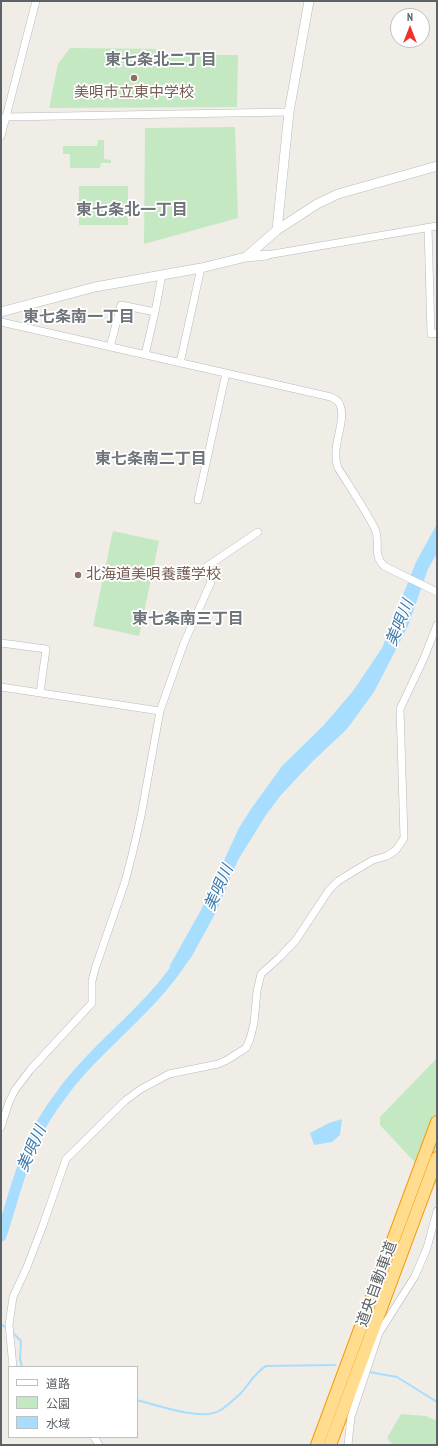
<!DOCTYPE html>
<meta charset="utf-8">
<style>
body{margin:0}
#map{position:relative;width:438px;height:1446px;overflow:hidden;background:#f0ede6;font-family:"PT Sans Narrow","Noto Sans JP",sans-serif}
canvas{display:block}
.frame{position:absolute;inset:0;border:2px solid #5d6267;pointer-events:none}
.legend{position:absolute;left:8px;top:1366px;width:130px;height:72px;box-sizing:border-box;background:#fff;border:1px solid #bec0c2;margin:0;padding:5px 7px;list-style:none;font-size:12px;color:#5d6267}
.legend li{display:flex;align-items:center;gap:8px;height:20px}
.legend b{width:20px;border:1px solid #bec0c2}
.north{position:absolute;left:390px;top:8px;width:40px;height:40px;box-sizing:border-box;background:#fff;border:1px solid #bec0c2;border-radius:50%;rotate:0deg;font-size:11px;font-weight:700;line-height:16px;text-align:center;color:#5d6267}
.north::after{content:'';display:block;margin:auto;width:14px;height:18px;background:#ef312d;clip-path:polygon(50% 0,100% 100%,50% 72%,0 100%)}
</style>
<div id="map">
<canvas width="438" height="1446"></canvas>
<div class="frame"></div>
<ul class="legend">
<li><b style="height:5px;background:#fff"></b>道路</li>
<li><b style="height:11px;background:#c4e8c2"></b>公園</li>
<li><b style="height:11px;background:#a7deff"></b>水域</li>
</ul>
<div class="north">N</div>
</div>
<script>
const g = document.querySelector('canvas').getContext('2d');
g.lineJoin = 'round';
function paint(path, color) { g.fillStyle = color; g.fill(path, 'evenodd'); }
function trace(path, color, width, dash) { g.strokeStyle = color; g.lineWidth = width; g.lineCap = dash ? 'butt' : 'round'; g.setLineDash(dash || []); g.stroke(path); }
function drawText(font, color, halo, rows, align = 'center') {
  g.font = font + ' "PT Sans Narrow","Noto Sans JP",sans-serif'; g.lineWidth = 3.5; g.setLineDash([]); g.textBaseline = 'middle'; g.strokeStyle = halo; g.fillStyle = color; for (const [text, x, y, turn = 0] of rows) {
    g.save(); g.translate(x, y); g.rotate((+turn || 0) * Math.PI / 180); g.textAlign = isNaN(turn) ? turn : align; if (halo) g.strokeText(text, 0, 0); g.fillText(text, 0, 0); g.restore();
  }
}
paint(new Path2D(`
 M 70,48 L 159,49 L 159,55 L 238,55 L 237,107 L 49,108 L 58,64 Z
 M 235,127 L 238,218 L 144,244 L 145,128 Z
 M 98,140 L 104,140 L 104,159 L 111,160 L 111,163 L 101,163 L 100,168 L 70,168 L 70,154 L 63,154 L 63,146 L 97,146 Z
 M 79,186 L 128,186 L 128,225 L 79,225 Z
 M 113,531 L 159,541 L 139,636 L 93,626 Z
 M 437,1058 L 437,1186 L 380,1125 L 380,1117 Z
 M 401,1414 L 426,1416 L 437,1421 L 437,1445 L 393,1445 L 387,1438 Z`), '#c4e8c2');
paint(new Path2D(`
 M 437,524 L 437,553 L 428,569 L 408,626 L 374,692 L 347,729 L 312,762 L 281,795 L 266,815 L 238,860 L 216,912 L 192,956 L 180,972 L 169,967 L 201,910 L 239,828 L 251,809 L 282,766 L 323,726 L 353,691 L 382,648 L 416,562 Z
 M 342,1119 L 340,1135 L 332,1142 L 314,1145 L 310,1133 L 329,1123 Z`), '#a7deff');
trace(new Path2D(`
 M 1,1325 L 8,1328
 M 11,1331 L 21,1341 L 20,1359 L 22,1367
 M 369,1372 L 397,1377 L 437,1402
 M 137,1400 C 156,1405 201,1421 219,1411 C 226,1407 233,1400 239,1395 C 248,1386 255,1372 266,1366 L 335,1365`), '#a7deff', 2);
trace(new Path2D(`
 M 1,1236 C 12,1203 20,1168 35,1136 C 42,1122 52,1107 61,1095 C 97,1045 151,1010 184,957`), '#a7deff', 11);
const street = new Path2D(`
 M 5,117 L 289,112
 M 1,136 L 36,1
 M 428,227 L 431,334 L 437,333
 M 267,255 L 437,226
 M 155,312 L 162,275
 M 1,322 L 331,397 C 335,399 339,401 340,405 C 347,422 330,446 338,468 C 350,487 365,509 375,529 C 381,543 372,554 384,566 L 437,592
 M 110,347 L 121,305 L 155,312 L 145,355
 M 180,363 L 201,268
 M 198,500 L 226,373
 M 1,643 L 46,649 L 40,693
 M 1,687 L 160,711
 M 1,1127 L 9,1102 L 15,1090 L 30,1070 L 92,1003 L 92,981 L 95,969 L 125,882 L 133,851 L 141,816 L 160,711 L 184,643 L 211,582 L 206,567 L 258,532
 M 13,1367 L 9,1325 L 13,1297 L 27,1267 L 43,1225 L 66,1159 L 126,1100 L 141,1089 L 169,1074 L 218,1064 L 227,1060 L 246,1048 L 250,1039 L 254,1023 L 257,991 L 261,974 L 280,957 L 296,940 L 329,890 L 338,881 L 356,870 L 373,860 L 387,856 L 396,850 L 404,838 L 400,709 L 424,658 L 437,625
 M 94,1437 L 99,1445
 M 348,1445 L 351,1417 L 379,1333 L 415,1276 L 427,1248 L 437,1211`);
const secondary = new Path2D(`
 M 277,230 L 289,112 L 309,1
 M 246,257 L 277,230 L 317,204 L 338,194 L 437,166
 M 1,312 L 95,287 L 201,268 L 246,257 L 267,255`);
const highway = new Path2D(`
 M 317,1445 L 437,1122
 M 330,1445 L 437,1158`);
trace(street, '#b6b9bd', 8);
trace(secondary, '#b7bbc0', 10);
trace(highway, '#f69b00', 14);
trace(street, '#fff', 7);
trace(secondary, '#fff', 9);
trace(highway, '#ffdc8e', 12);
for (const [x, y, r, color] of [
 [134,78,4,"#8d6e63"],
 [78,575,4,"#8d6e63"]
]) { const dot = new Path2D(); dot.arc(x, y, r, 0, 2 * Math.PI); g.fillStyle = color; g.fill(dot); trace(dot, '#fff', 1.5); }
drawText('15px', '#785e54', '#fff', [
 ["美唄市立東中学校",134,93],
 ["北海道美唄養護学校",86,575,"left"]
]);
drawText('15px', '#5d6267', '#fff', [
 ["道央自動車道",377,1284,-70]
]);
drawText('bold 16px', '#6e7479', '#fff', [
 ["東七条北二丁目",161,60],
 ["東七条北一丁目",132,210],
 ["東七条南一丁目",79,317],
 ["東七条南二丁目",151,459],
 ["東七条南三丁目",188,619]
]);
drawText('italic 16px', '#3c7aad', '#fff', [
 ["美唄川",400,623,-68],
 ["美唄川",219,888,-66],
 ["美唄川",32,1149,-66]
]);
</script>
